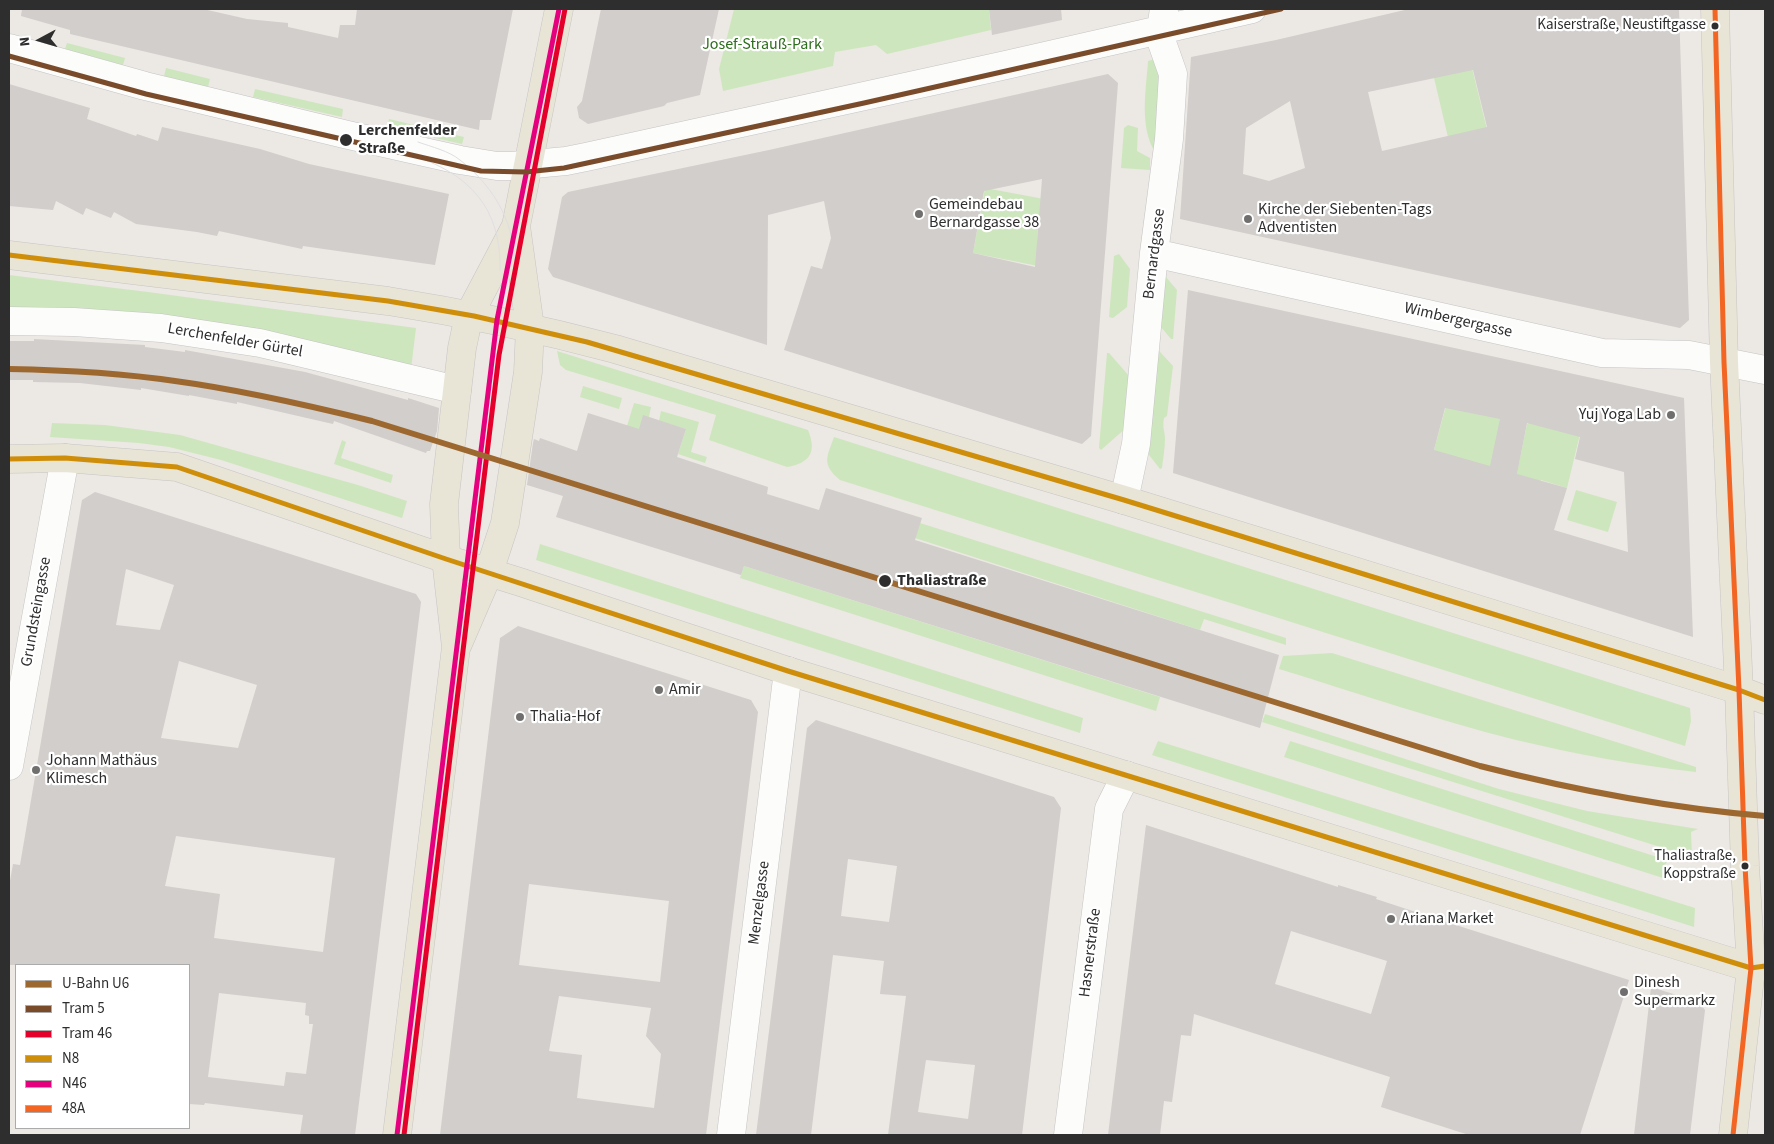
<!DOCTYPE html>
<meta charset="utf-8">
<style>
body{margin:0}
#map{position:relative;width:1774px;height:1144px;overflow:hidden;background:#ece8e4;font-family:"Source Sans 3",sans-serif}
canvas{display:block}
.frame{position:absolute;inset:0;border:10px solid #2e2e2e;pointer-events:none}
.legend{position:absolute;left:15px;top:964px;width:175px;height:165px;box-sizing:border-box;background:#fff;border:1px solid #ababab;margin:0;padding:6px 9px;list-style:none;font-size:15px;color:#2e2e2e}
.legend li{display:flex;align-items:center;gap:10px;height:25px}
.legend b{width:25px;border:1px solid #ababab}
.north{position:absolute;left:15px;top:15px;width:50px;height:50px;-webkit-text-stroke:4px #fff;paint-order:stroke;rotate:264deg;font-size:14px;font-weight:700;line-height:20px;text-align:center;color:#2e2e2e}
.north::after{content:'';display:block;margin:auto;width:18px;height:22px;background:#2e2e2e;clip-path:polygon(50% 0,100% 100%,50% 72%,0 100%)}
</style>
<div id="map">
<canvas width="1774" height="1144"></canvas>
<div class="frame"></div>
<ul class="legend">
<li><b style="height:6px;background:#9d6830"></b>U-Bahn U6</li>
<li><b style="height:6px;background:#7a4b2a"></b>Tram 5</li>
<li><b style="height:6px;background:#e4002b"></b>Tram 46</li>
<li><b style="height:6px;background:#cf8e09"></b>N8</li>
<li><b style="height:6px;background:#e5007d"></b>N46</li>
<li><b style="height:6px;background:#f26522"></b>48A</li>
</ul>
<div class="north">N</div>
</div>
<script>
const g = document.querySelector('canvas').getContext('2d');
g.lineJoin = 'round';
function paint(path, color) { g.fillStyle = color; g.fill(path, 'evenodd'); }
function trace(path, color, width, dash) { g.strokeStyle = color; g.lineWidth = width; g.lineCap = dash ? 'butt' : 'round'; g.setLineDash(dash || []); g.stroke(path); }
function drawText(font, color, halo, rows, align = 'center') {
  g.font = font + ' "Source Sans 3",sans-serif'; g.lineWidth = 4.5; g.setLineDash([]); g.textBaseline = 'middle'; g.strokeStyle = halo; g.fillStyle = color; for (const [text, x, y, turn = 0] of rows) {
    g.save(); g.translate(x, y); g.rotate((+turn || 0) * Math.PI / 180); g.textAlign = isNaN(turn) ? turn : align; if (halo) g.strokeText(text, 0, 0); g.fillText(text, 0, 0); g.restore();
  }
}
paint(new Path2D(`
 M 734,9 L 989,9 L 991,30 L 887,54 L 876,45 L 835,52 L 833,66 L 723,91 L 719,69 Z
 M 67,43 L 125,58 L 123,65 L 65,49 Z
 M 1159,58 L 1161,58 L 1159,157 C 1138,133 1146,91 1148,61 Z
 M 1430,61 L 1472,68 L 1511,228 L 1459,184 Z
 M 166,68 L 210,79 L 208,87 L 164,76 Z
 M 255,89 L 343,109 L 342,117 L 253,97 Z
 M 389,119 L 464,137 L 462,144 L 387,127 Z
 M 1128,125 L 1138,128 L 1137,151 L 1150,158 L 1150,170 L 1121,168 L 1124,128 Z
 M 985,188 L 1055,201 L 1038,226 L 1037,246 L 1048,268 L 973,253 Z
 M 1119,254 L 1130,269 L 1127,307 L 1113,318 L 1109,317 L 1114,256 Z
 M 9,275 L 148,292 L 416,328 L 411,369 L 9,309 Z
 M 1165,276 L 1177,290 L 1173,339 L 1171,339 L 1161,327 L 1163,308 L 1154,297 Z
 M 1150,341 L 1173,366 L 1167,416 L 1164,418 C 1162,428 1165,431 1165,439 C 1165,448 1163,459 1162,468 L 1160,469 L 1142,446 Z
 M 557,351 L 808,430 C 817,452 810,463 787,467 L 709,440 L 716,415 L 566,370 L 560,365 Z
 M 1107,353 L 1109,353 L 1130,377 L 1126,428 L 1101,450 L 1099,448 Z
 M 583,386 L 622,398 L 619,409 L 580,397 Z
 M 634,403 L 651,407 L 649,417 L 637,437 L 627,426 Z
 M 1446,406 L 1501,414 L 1517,473 L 1527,424 L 1534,419 L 1581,430 L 1567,488 L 1541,480 L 1525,528 L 1434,450 Z
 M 661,411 L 699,422 L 691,452 L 707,457 L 705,463 L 678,454 L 686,429 L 659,421 Z
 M 52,423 L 105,425 L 180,435 L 358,485 L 407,501 L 402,518 L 221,460 L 169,447 L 139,443 L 50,437 Z
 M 834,437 L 1690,708 L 1691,721 L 1685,746 L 840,480 C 821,464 827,457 834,437 Z
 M 342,440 L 346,442 L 341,458 L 393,475 L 391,483 L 334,464 Z
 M 1576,490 L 1617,502 L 1608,532 L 1567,520 Z
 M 920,523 L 1286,638 L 1286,645 L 1204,619 L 1200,630 L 915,538 Z
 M 540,544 L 1083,718 L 1080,733 L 536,560 Z
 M 744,566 L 1160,697 L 1156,711 L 740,578 Z
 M 1332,653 L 1696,767 L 1696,772 C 1635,765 1575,754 1516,740 C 1436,720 1357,693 1279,669 L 1283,656 Z
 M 1265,714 L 1499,789 L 1587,811 L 1698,829 L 1691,832 L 1692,857 L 1262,722 Z
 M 1158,741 L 1695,908 L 1694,927 L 1152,755 Z
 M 1290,741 L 1667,860 L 1663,878 L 1284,757 Z`), '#cee6be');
paint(new Path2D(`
 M 22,9 L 203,9 L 247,19 L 288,23 L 288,27 L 338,38 L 340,25 L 355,25 L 357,9 L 513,9 L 491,120 L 480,120 L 479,130 L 70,34 L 70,30 L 21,16 Z
 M 601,9 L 719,9 L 700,95 L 667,103 L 664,106 L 588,124 L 579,118 L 577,107 L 582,101 Z
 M 989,9 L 1061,9 L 1062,20 L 992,35 Z
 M 1409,9 L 1679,9 L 1689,320 L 1680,328 L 1180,219 L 1191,57 L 1276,40 ZM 1473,70 L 1487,127 L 1382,151 L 1368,92 ZM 1290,101 L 1305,168 L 1269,181 L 1243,174 L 1246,128 Z
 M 1108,74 L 1118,83 L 1091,436 L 1082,444 L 784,350 L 811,266 L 822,269 L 831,238 L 824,201 L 768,215 L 767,345 L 553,277 L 548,269 L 562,197 L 568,192 L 769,150 ZM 1042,179 L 1035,267 L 973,253 L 984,191 Z
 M 9,84 L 90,108 L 87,119 L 136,136 L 137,134 L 158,141 L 162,127 L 260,149 L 309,164 L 449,194 L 435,265 L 303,246 L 302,249 L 219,231 L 217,236 L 197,232 L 136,224 L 114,212 L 111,218 L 86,208 L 83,215 L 56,201 L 53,210 L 9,206 Z
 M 1188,290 L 1684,398 L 1693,637 L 1173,473 ZM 1445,408 L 1500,419 L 1490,466 L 1434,450 ZM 1527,423 L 1580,437 L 1575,459 L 1624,472 L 1628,552 L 1554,530 L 1567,488 L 1517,474 Z
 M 34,339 L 145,345 L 145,347 L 185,352 L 185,350 L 305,372 L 408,400 L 408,398 L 439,408 L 437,431 L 430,451 L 427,451 L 426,453 L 334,421 L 333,424 L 237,402 L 237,404 L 189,395 L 189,396 L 141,388 L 141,390 L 80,383 L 33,382 L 33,380 L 9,380 L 9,341 L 34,341 Z
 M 588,413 L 639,429 L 643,415 L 686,429 L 677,457 L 768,487 L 767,494 L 819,510 L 826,488 L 922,518 L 915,540 L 1279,655 L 1260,728 L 744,566 L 741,575 L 556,517 L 563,496 L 527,485 L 533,443 L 534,439 L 539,441 L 540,438 L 577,451 Z
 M 95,492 L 416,594 L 421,602 L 355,1135 L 300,1135 L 303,1115 L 205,1103 L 204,1105 L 189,1104 L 189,965 L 9,965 L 9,886 L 13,864 L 20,865 L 82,500 ZM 126,569 L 174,585 L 160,630 L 116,625 ZM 179,661 L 257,685 L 238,748 L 161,738 ZM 176,836 L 335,858 L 323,952 L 214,938 L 220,894 L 165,886 ZM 219,993 L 306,1003 L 305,1015 L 309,1016 L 309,1024 L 313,1024 L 306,1074 L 286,1072 L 284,1086 L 208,1077 Z
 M 518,626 L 751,700 L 758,712 L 706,1135 L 440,1135 L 500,638 ZM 529,884 L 669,901 L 660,982 L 519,965 ZM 559,996 L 651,1008 L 646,1036 L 661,1054 L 654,1108 L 577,1098 L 582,1055 L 549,1051 Z
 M 816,720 L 1054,797 L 1061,808 L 1022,1135 L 888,1135 L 906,996 L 880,994 L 884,961 L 833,955 L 811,1135 L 756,1135 L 807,728 ZM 848,859 L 897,866 L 889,922 L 841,916 ZM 926,1060 L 975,1065 L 968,1119 L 918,1112 Z
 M 1146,825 L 1338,887 L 1338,885 L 1377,897 L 1376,899 L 1440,920 L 1629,980 L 1580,1135 L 1469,1135 L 1381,1107 L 1390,1077 L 1194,1014 L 1191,1036 L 1181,1035 L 1172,1102 L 1164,1101 L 1160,1135 L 1108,1135 ZM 1291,931 L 1387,961 L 1371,1014 L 1275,984 Z
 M 1651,987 L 1699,1002 L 1705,1010 L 1690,1135 L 1634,1135 Z`), '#d1cecb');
const minor = new Path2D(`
 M 9,48 L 145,86 L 348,135 L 460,160 L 497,166 L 512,166 L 566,161 L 586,157 L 1006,65 L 1252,9
 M 1154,253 L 1602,353 L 1689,355 L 1765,370
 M 9,321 L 74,322 L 161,328 L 260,343 L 457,390
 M 1124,500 L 1136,444 L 1154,253 L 1169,139 L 1173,74 L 1160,37 L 1164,9
 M 9,766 L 65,458
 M 731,1135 L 788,671
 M 1068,1135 L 1109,809 L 1126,775`);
const major = new Path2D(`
 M 1715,9 L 1724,362 L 1739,690 L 1745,866 L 1751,968 L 1733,1135
 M 9,255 L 388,301 C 465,313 540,329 615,349 L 1124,500 L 1739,690 L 1765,700
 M 9,459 L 65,458 L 177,467 L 446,559 L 520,582 L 788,671 L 1751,968 L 1765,966
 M 457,646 L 489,572 L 505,523 L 528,372 L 530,327 L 516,226
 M 397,1135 L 456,647 L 446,559 L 444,504 L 462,348 L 469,315 L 516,226 L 559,9`);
trace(minor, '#c5c4c5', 29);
trace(major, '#c6c5c4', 29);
trace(minor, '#fcfcfb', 28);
trace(major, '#e8e4d6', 28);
trace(new Path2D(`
 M 418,142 C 432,147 449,151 460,160 C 496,188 518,228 514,274
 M 411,155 C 469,173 502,208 500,271`), '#dfdfe1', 1);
trace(new Path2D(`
 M 9,255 L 388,301 L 474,316 L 587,342 L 1124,500 L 1739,690 L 1765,700
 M 9,459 L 65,458 L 177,467 L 446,559 L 788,671 L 1751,968 L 1765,966`), '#cf8e09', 5);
trace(new Path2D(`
 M 397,1135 L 497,320 L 559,9`), '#e5007d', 5);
trace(new Path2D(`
 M 1715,9 L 1724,362 L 1739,690 L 1745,866 L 1751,968 L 1733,1135`), '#f26522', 5);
trace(new Path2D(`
 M 9,56 L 146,94 L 481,171 L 526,172 L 564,168 L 864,103 L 1281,9`), '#7a4b2a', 5);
trace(new Path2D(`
 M 404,1135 L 499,355 L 565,9`), '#e4002b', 5);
trace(new Path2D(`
 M 9,369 C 65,370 120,373 175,381 C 242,390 307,405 372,421 L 1480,766 C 1574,790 1668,808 1765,816`), '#9d6830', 6);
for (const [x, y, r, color] of [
 [1715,26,4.5,"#2e2e2e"],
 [346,140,7,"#2e2e2e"],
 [919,214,5,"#706f6e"],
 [1248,219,5,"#706f6e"],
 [1671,415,5,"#706f6e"],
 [885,581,7,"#2e2e2e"],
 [659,690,5,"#706f6e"],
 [520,717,5,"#706f6e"],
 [36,770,5,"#706f6e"],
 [1745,866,4.5,"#2e2e2e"],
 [1391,919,5,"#706f6e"],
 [1624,992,5,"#706f6e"]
]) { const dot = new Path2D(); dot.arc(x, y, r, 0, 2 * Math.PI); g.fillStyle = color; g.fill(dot); trace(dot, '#fff', 2); }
drawText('15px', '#2e2e2e', '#fff', [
 ["Kaiserstraße, Neustiftgasse",1706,26],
 ["Thaliastraße,",1736,857],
 ["Koppstraße",1736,875]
], 'right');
drawText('16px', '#2c6e1b', '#fff', [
 ["Josef-Strauß-Park",762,45]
]);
drawText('bold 16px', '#2e2e2e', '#fff', [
 ["Lerchenfelder",358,131],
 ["Straße",358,149],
 ["Thaliastraße",897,581]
], 'left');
drawText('16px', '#2e2e2e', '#fff', [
 ["Gemeindebau",929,205],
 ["Bernardgasse 38",929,223],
 ["Kirche der Siebenten-Tags",1258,210],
 ["Adventisten",1258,228],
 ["Yuj Yoga Lab",1661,415,"right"],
 ["Amir",669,690],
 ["Thalia-Hof",530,717],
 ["Johann Mathäus",46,761],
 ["Klimesch",46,779],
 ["Ariana Market",1401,919],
 ["Dinesh",1634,983],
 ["Supermarkz",1634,1001]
], 'left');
drawText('16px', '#2e2e2e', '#fff', [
 ["Bernardgasse",1155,254,-83],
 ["Wimbergergasse",1458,321,13],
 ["Lerchenfelder Gürtel",235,341,10],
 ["Grundsteingasse",37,612,-80],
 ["Menzelgasse",760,903,-83],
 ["Hasnerstraße",1091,953,-83]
]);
</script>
